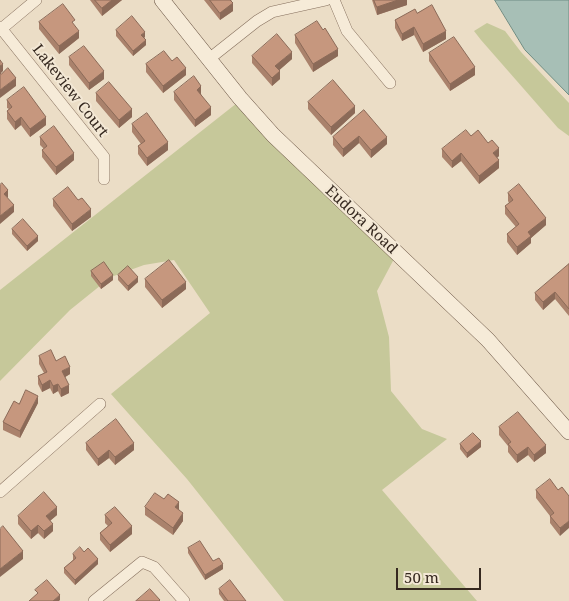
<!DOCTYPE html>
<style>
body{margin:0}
#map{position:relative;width:569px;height:601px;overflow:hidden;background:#ebddc6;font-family:"Noto Serif",serif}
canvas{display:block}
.scale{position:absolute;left:396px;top:568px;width:85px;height:22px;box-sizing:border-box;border:2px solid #362920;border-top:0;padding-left:6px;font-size:15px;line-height:18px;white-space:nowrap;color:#362920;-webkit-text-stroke:4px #f3e8d5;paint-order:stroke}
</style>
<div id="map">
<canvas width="569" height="601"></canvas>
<div class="scale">50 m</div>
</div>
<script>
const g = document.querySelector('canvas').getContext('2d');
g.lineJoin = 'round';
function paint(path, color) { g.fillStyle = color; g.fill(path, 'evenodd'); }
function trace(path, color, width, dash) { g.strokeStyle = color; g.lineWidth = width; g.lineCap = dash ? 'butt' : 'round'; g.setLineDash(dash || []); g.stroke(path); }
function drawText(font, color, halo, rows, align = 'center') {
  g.font = font + ' "Noto Serif",serif'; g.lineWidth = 4; g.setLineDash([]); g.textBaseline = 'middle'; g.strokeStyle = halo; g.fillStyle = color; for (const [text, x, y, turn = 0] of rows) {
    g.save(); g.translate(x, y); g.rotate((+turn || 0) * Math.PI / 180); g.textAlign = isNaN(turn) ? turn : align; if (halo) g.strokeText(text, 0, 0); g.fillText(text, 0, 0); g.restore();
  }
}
paint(new Path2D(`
 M 487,23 L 505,31 L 521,52 L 569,103 L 569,136 L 558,128 L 481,40 L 474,31 Z
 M 237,103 L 394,259 L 377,291 L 389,337 L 391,391 L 422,429 L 447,439 L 382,490 L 477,601 L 284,601 L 187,479 L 111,394 L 210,313 L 174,260 L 144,265 L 111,277 L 70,310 L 0,381 L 0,290 Z`), '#c6c89a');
const water = new Path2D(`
 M 495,0 L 569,0 L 569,95 L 525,50 Z`);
paint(water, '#a7bfb6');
trace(water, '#6e8c83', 1);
const street = new Path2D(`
 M 334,0 L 347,31 L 390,83
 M 0,27 L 104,157 L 104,179
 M 0,30 L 36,0
 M 209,59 L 257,21 L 272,12 L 326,0
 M 0,492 L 100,404
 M 94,601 L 142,562 L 154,567 L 184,601`);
const secondary = new Path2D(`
 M 162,0 L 240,98 L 273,135 L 488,340 L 569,432`);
trace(street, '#856f5d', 12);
trace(secondary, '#675140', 16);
trace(street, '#f6ebd8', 11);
trace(secondary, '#f6ebd8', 15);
paint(new Path2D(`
 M 90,0 L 122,0 L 102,16 Z
 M 204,0 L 232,0 L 231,1 L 233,11 L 220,20 Z
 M 372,0 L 407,0 L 407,5 L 377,15 Z
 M 417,13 L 446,39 L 423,52 L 414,35 L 402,41 L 395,28 L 395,20 Z
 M 39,22 L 75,26 L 79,38 L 59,54 L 39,29 Z
 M 116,30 L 145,37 L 144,38 L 146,45 L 133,56 L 116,36 Z
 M 295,35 L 338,56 L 313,72 L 295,43 Z
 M 429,53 L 475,75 L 450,91 L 429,61 Z
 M 252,56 L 292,59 L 279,70 L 280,79 L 272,86 L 252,63 Z
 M 69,57 L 104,79 L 89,90 L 69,65 Z
 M 172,61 L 186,75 L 163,93 L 146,72 L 146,64 Z
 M 174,92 L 201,94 L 211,115 L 195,127 L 174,100 Z
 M 96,93 L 132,117 L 119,128 L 96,101 Z
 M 7,100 L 46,125 L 30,137 L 21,125 L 15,130 L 7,119 L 7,111 L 9,109 L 7,108 Z
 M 308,102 L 355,113 L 331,135 L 308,109 Z
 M 364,110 L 387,144 L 371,158 L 359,143 L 343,157 L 333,145 L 333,137 Z
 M 132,124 L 168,150 L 147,166 L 138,154 L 138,146 L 141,144 L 132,132 Z
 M 471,136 L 499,156 L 497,158 L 499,168 L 479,184 L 461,161 L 452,168 L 442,157 L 442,149 Z
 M 40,137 L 74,160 L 56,175 L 42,157 L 42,150 L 44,149 L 40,145 Z
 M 508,193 L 546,225 L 531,238 L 531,243 L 517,255 L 507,242 L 507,234 L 516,227 L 505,214 L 505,206 L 509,203 L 508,201 Z
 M 53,199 L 91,217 L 72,231 L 53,206 Z
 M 12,229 L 38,241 L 27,251 L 12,234 Z
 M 569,264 L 569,316 L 555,299 L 543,310 L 535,300 L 535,293 Z
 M 91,271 L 113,280 L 101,289 L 91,276 Z
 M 118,275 L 138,282 L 128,291 L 118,280 Z
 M 145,279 L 186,289 L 162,308 L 145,287 Z
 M 39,356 L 56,361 L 70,374 L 65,377 L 69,393 L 61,397 L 58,391 L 53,394 L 50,388 L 42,392 L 38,384 L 38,376 L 44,373 L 39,364 Z
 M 38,403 L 20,438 L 3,430 L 3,422 L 19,404 Z
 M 499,427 L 546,453 L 534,462 L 528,455 L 517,463 L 508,452 L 508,446 L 499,435 Z
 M 86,443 L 134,450 L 115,465 L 109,458 L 98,466 L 86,450 Z
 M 460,444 L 481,447 L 467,458 L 460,449 Z
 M 562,487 L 560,536 L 550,523 L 550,516 L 536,498 L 536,490 L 558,490 Z
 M 145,507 L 179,509 L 183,521 L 173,535 L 145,515 Z
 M 57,515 L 50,521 L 53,531 L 44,539 L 38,533 L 31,539 L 18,524 L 18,516 Z
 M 105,515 L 132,534 L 110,552 L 100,540 L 100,533 L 108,526 L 105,523 Z
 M 188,548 L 213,561 L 223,569 L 205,580 L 188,553 Z
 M 84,552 L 98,564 L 75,585 L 64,573 L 64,568 L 73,560 L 73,554 Z
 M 219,589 L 246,601 L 224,601 L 219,594 Z`), '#aa826c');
paint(new Path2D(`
 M 112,0 L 122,0 L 102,16 L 102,8 Z
 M 398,0 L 407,0 L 407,5 L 377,15 L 377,7 Z
 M 233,3 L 233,11 L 220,20 L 220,13 Z
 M 414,27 L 414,35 L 402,41 L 402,34 Z
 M 79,31 L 79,38 L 59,54 L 59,46 Z
 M 446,31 L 446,39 L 423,52 L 423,44 Z
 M 145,32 L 145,37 L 141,40 L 141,35 Z
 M 146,40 L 146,45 L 133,56 L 133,51 Z
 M 338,49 L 338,56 L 313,72 L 313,64 Z
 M 292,52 L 292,59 L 275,74 L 275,66 Z
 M 3,64 L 3,71 L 0,74 L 0,66 Z
 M 475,67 L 475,75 L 450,91 L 450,84 Z
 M 186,68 L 186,75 L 163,93 L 163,86 Z
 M 104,71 L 104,79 L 89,90 L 89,83 Z
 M 280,71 L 280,79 L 272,86 L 272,78 Z
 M 16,78 L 16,86 L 0,98 L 0,90 Z
 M 201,86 L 201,94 L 197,97 L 197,90 Z
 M 355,106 L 355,113 L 331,135 L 331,127 Z
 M 211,107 L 211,115 L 195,127 L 195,120 Z
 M 132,109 L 132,117 L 119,128 L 119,120 Z
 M 21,117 L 21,125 L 15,130 L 15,122 Z
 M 46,117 L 46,125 L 30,137 L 30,129 Z
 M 359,136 L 359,143 L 343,157 L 343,149 Z
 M 387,137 L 387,144 L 371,158 L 371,150 Z
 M 168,142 L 168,150 L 147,166 L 147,158 Z
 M 499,148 L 499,156 L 493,161 L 493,153 Z
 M 74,153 L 74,160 L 56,175 L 56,167 Z
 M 461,153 L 461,161 L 452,168 L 452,161 Z
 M 499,160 L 499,168 L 479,184 L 479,176 Z
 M 8,190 L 8,198 L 4,194 Z
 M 14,205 L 14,212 L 0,224 L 0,216 Z
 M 91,209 L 91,217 L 72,231 L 72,224 Z
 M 546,218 L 546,225 L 531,238 L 531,243 L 517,255 L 517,247 L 528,232 Z
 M 38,236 L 38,241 L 27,251 L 27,246 Z
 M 113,275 L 113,280 L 101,289 L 101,284 Z
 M 138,277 L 138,282 L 128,291 L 128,286 Z
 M 186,282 L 186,289 L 162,308 L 162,300 Z
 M 555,292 L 555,299 L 543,310 L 543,302 Z
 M 70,367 L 70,374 L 62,379 L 62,371 Z
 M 50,380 L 50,388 L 42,392 L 42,385 Z
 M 58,384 L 58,391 L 53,394 L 53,386 Z
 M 69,385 L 69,393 L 61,397 L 61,389 Z
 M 38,396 L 38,403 L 20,438 L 20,431 Z
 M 481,441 L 481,447 L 467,458 L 467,453 Z
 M 134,443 L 134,450 L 115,465 L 115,457 Z
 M 546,445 L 546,453 L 534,462 L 534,455 Z
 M 528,447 L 528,455 L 517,463 L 517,455 Z
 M 109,450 L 109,458 L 98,466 L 98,459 Z
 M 179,502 L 179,509 L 175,515 L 175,507 Z
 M 57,507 L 57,515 L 46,524 L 46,516 Z
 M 183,513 L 183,521 L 173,535 L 173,528 Z
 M 569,521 L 569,528 L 560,536 L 560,528 Z
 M 53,524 L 53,531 L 44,539 L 44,531 Z
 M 38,525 L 38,533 L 31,539 L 31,531 Z
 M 132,526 L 132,534 L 110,552 L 110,545 Z
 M 23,551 L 23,559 L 0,577 L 0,569 Z
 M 98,559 L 98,564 L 75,585 L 75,580 Z
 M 223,564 L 223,569 L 205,580 L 205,575 Z
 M 60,595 L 60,600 L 59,601 L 53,601 Z`), '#8b6a58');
const building = new Path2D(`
 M 95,0 L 112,0 L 102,8 Z
 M 210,0 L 230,0 L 233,3 L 220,13 Z
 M 374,0 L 398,0 L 377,7 Z
 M 63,4 L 75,20 L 72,22 L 79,31 L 59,46 L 39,22 Z
 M 432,5 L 446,31 L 423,44 L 414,27 L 402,34 L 395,20 L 415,9 L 417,13 Z
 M 132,16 L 145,32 L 141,35 L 146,40 L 133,51 L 116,30 Z
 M 317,21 L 323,30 L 325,28 L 338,49 L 313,64 L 295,35 Z
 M 277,34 L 292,52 L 275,66 L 280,71 L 272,78 L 252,56 Z
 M 454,37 L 475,67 L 450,84 L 429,53 Z
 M 84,46 L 104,71 L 89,83 L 69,57 Z
 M 164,51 L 172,61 L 177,57 L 186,68 L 163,86 L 146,64 Z
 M 0,60 L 3,64 L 0,66 Z
 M 8,68 L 16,78 L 0,90 L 0,73 L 1,74 Z
 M 194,76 L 201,86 L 197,90 L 211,107 L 195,120 L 174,92 Z
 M 333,80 L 355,106 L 331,127 L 308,102 Z
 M 109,82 L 132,109 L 119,120 L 96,93 Z
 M 24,87 L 46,117 L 30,129 L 21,117 L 15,122 L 7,111 L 12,107 L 7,100 Z
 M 364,110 L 387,137 L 371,150 L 359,136 L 343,149 L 333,137 Z
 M 147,113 L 168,142 L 147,158 L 138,146 L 145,141 L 132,124 Z
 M 54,126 L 74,153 L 56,167 L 42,150 L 47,146 L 40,137 Z
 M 466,130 L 471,136 L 478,130 L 488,143 L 492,140 L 499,148 L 493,153 L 499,160 L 479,176 L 461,153 L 452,161 L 442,149 Z
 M 2,183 L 8,190 L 4,194 L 14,205 L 0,216 L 0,185 Z
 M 519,184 L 546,218 L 528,232 L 531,236 L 517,247 L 507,234 L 519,224 L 505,206 L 513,200 L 508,193 Z
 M 68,187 L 78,200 L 82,198 L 91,209 L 72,224 L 53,199 Z
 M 23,219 L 38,236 L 27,246 L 12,229 Z
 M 169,260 L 186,282 L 162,300 L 145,279 Z
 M 104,262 L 113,275 L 101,284 L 91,271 Z
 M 569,264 L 569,309 L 555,292 L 543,302 L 535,293 Z
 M 128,266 L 138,277 L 128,286 L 118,275 Z
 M 51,350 L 56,361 L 65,356 L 70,367 L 62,371 L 69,385 L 61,389 L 58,384 L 53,386 L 50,380 L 42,385 L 38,376 L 47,372 L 39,356 Z
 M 26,390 L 38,396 L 20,431 L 3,422 L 14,401 L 19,404 Z
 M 518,412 L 546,445 L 534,455 L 528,447 L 517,455 L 508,444 L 511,442 L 499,427 Z
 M 116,419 L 134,443 L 115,457 L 109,450 L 98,459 L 86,443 Z
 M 473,433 L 481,441 L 467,453 L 460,444 Z
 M 550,479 L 558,490 L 562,487 L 569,496 L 569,521 L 560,528 L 550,516 L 554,513 L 536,490 Z
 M 44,492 L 57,507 L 46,516 L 53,524 L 44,531 L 38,525 L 31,531 L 18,516 Z
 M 155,493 L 164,499 L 168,494 L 179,502 L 175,507 L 183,513 L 173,528 L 145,507 Z
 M 115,507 L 132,526 L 110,545 L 100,533 L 112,523 L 105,515 Z
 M 3,526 L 23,551 L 0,569 L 0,529 Z
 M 200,541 L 213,561 L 219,558 L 223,564 L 205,575 L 188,548 Z
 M 80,547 L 84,552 L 88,548 L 98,559 L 75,580 L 64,568 L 76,558 L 73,554 Z
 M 47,580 L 60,595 L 53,601 L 29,601 L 38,593 L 35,590 Z
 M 230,580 L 246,601 L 228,601 L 219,589 Z
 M 150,589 L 160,600 L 159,601 L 136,601 Z`);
paint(building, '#c6977e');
trace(building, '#8b6a58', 1);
drawText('15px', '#362920', '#f3e8d5', [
 ["Lakeview Court",70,91,52],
 ["Eudora Road",361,220,43]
]);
</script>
